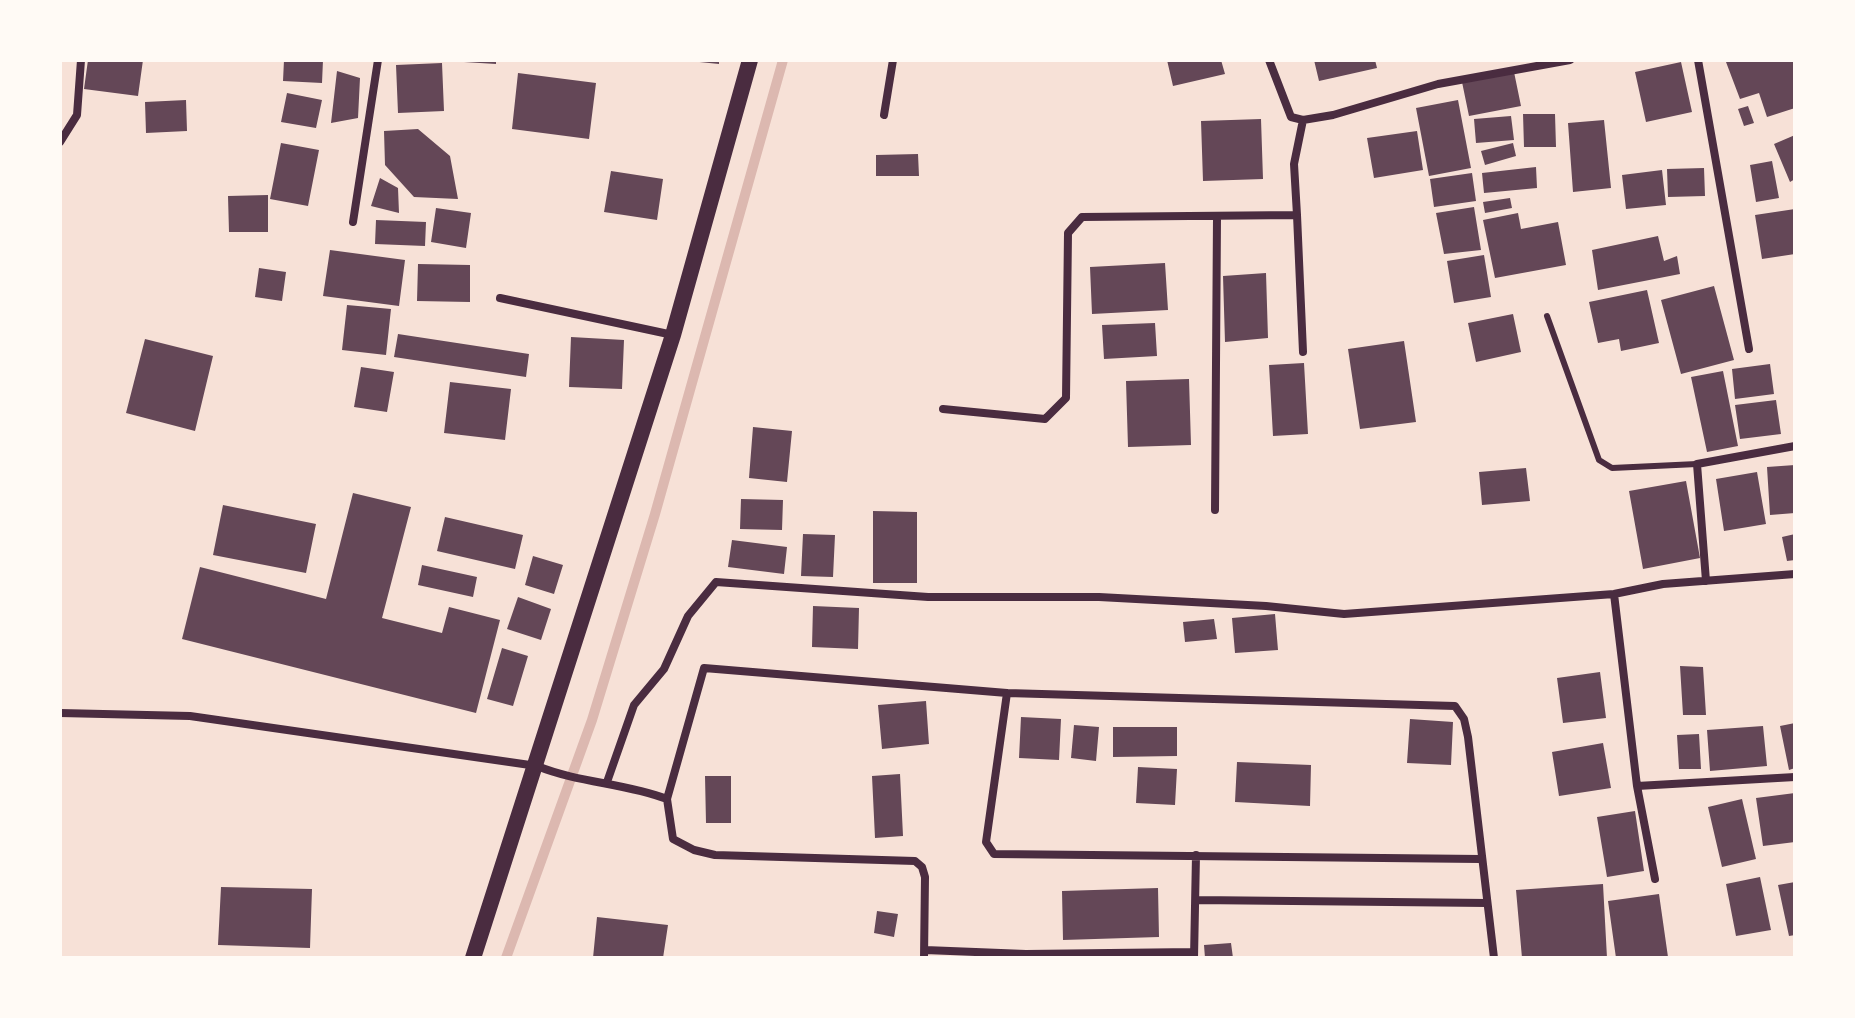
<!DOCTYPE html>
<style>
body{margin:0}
#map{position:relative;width:1855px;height:1018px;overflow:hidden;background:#f7e1d7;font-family:Ubuntu,sans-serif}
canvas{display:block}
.frame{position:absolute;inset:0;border:62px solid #fffaf5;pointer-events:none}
</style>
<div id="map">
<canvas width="1855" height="1018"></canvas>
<div class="frame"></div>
</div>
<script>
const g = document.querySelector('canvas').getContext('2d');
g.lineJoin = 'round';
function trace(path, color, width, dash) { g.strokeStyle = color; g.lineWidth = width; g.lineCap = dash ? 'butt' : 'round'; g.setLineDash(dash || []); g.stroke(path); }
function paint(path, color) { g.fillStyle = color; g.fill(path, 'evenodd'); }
trace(new Path2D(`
 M 506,958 L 592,720 L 655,514 L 783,60`), '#dcb8b0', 10);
paint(new Path2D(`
 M 88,60 L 143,60 L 138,96 L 84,89 Z
 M 284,60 L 323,60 L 322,83 L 283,81 Z
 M 464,60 L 496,60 L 496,64 L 464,62 Z
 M 680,60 L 719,60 L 719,64 Z
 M 1167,60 L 1221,60 L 1225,74 L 1173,86 Z
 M 1314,60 L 1375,60 L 1377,68 L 1319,81 Z
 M 1733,60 L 1795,60 L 1795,108 L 1767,117 L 1759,93 L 1740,99 L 1726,62 Z
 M 1681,62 L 1692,112 L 1646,122 L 1635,72 Z
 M 442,63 L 444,111 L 398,113 L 396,65 Z
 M 337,71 L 360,78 L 358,118 L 331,123 Z
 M 1514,72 L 1521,106 L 1469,116 L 1462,82 Z
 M 518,73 L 596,83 L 589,139 L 512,129 Z
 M 287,93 L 322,100 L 316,128 L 281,122 Z
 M 186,100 L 187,131 L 146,133 L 145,102 Z
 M 1458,100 L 1471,168 L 1429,176 L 1416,108 Z
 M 1748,106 L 1754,123 L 1744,126 L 1738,109 Z
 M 1523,114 L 1555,114 L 1556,147 L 1524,147 Z
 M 1511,116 L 1514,140 L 1476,143 L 1474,119 Z
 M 1261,119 L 1263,179 L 1203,181 L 1201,121 Z
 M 1604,120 L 1611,188 L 1573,192 L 1568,123 Z
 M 418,129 L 450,156 L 458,199 L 414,197 L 385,165 L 384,131 Z
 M 1417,131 L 1423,170 L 1374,178 L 1367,138 Z
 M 1795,135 L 1795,179 L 1790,182 L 1774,144 Z
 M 281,143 L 319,150 L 308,206 L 270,199 Z
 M 1513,143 L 1516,156 L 1485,165 L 1481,151 Z
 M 918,154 L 919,176 L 876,176 L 876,155 Z
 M 1772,161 L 1779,198 L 1756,202 L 1750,165 Z
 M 1536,167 L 1537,188 L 1484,193 L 1482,173 Z
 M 1704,168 L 1705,196 L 1668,197 L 1667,169 Z
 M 1662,170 L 1666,205 L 1626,209 L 1622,175 Z
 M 611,171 L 663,179 L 657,220 L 604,212 Z
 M 1472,173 L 1476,201 L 1434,207 L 1430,179 Z
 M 380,178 L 398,188 L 399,213 L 371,206 Z
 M 268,195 L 268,232 L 229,232 L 228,196 Z
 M 1510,198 L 1512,208 L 1485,213 L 1483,202 Z
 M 1474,207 L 1481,250 L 1444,254 L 1436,213 Z
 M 436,208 L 471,213 L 466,248 L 431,242 Z
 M 1795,209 L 1795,254 L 1762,259 L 1755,215 Z
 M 1518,213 L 1521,229 L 1558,222 L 1566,265 L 1495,278 L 1483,220 Z
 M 376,220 L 426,222 L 425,246 L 375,244 Z
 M 1658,236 L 1664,261 L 1677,256 L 1680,274 L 1598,290 L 1592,250 Z
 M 330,250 L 405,260 L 399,306 L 323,296 Z
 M 1484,255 L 1491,297 L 1454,303 L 1447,261 Z
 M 1165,263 L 1168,310 L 1092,314 L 1090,267 Z
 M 418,264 L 470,265 L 470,302 L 417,301 Z
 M 259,268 L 286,272 L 282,301 L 255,297 Z
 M 1266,273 L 1268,338 L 1225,342 L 1223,276 Z
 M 1714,286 L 1734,360 L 1681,374 L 1661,300 Z
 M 1647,290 L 1659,343 L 1621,351 L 1619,339 L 1598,343 L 1589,302 Z
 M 347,305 L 391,309 L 386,355 L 342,350 Z
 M 1513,314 L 1521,352 L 1476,362 L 1468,323 Z
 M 1155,323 L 1157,356 L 1104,359 L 1102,325 Z
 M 398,334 L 529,354 L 526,377 L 394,357 Z
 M 571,337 L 624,340 L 622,389 L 569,387 Z
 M 145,339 L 213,356 L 195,431 L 126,413 Z
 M 1404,341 L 1416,422 L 1360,429 L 1348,349 Z
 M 1304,363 L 1308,434 L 1273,436 L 1269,365 Z
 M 1770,364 L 1774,394 L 1735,399 L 1732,369 Z
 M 361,367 L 394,372 L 387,412 L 354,407 Z
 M 1723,371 L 1738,446 L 1707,452 L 1691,377 Z
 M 1189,379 L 1191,445 L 1128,447 L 1126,381 Z
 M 450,382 L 511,389 L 505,440 L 444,433 Z
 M 1776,400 L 1781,434 L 1740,439 L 1735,405 Z
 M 753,427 L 792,431 L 787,482 L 749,478 Z
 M 1795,465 L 1795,513 L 1770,515 L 1767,467 Z
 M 1526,468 L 1530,501 L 1482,505 L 1479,472 Z
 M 1757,472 L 1766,524 L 1724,531 L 1716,479 Z
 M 1686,481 L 1700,558 L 1643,569 L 1629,491 Z
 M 353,493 L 411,507 L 382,618 L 442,633 L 449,607 L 500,620 L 476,713 L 182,639 L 200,567 L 326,599 Z
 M 741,499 L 783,500 L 782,530 L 740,529 Z
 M 223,505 L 316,524 L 306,573 L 213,555 Z
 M 873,511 L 917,512 L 917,583 L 873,583 Z
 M 445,517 L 523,535 L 515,569 L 437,551 Z
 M 803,534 L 835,535 L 833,577 L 801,576 Z
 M 1795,534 L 1795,560 L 1787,561 L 1782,537 Z
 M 732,540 L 787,547 L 784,574 L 728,567 Z
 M 533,556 L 563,565 L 554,594 L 525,585 Z
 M 422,565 L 477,577 L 473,597 L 418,585 Z
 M 518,597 L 551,609 L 541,640 L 507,629 Z
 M 813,606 L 859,608 L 858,649 L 812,647 Z
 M 1275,614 L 1278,650 L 1235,653 L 1232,618 Z
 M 1214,619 L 1217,639 L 1185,642 L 1183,622 Z
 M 502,648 L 528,656 L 513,706 L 487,699 Z
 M 1680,666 L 1703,667 L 1706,715 L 1683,715 Z
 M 1600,672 L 1606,718 L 1563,723 L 1557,678 Z
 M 926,701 L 929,744 L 882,749 L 878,705 Z
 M 1021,717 L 1061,719 L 1059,760 L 1019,758 Z
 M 1410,719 L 1453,722 L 1451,765 L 1407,763 Z
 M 1795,723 L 1795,768 L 1789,770 L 1780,726 Z
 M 1074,725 L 1099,727 L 1096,761 L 1071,758 Z
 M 1763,726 L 1767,766 L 1710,771 L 1707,730 Z
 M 1113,727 L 1177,727 L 1177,756 L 1113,757 Z
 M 1699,734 L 1701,769 L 1679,769 L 1677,735 Z
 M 1603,743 L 1611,788 L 1559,796 L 1552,752 Z
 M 1237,762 L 1311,765 L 1310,806 L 1235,802 Z
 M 1138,767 L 1177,769 L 1175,805 L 1136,803 Z
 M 900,774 L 903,836 L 875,838 L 872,776 Z
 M 705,776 L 731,776 L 731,823 L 706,823 Z
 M 1795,793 L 1795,842 L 1763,846 L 1756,798 Z
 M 1742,799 L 1756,859 L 1722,867 L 1708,807 Z
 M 1635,811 L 1644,871 L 1607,877 L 1597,817 Z
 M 1760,877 L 1771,930 L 1736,936 L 1726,884 Z
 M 1795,882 L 1795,935 L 1789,936 L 1778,885 Z
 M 1603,884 L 1607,958 L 1522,958 L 1516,890 Z
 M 221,887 L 312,889 L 310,948 L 218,945 Z
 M 1158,888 L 1159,937 L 1063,940 L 1062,891 Z
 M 1659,894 L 1668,957 L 1616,958 L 1608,901 Z
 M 877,911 L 898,914 L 894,937 L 874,933 Z
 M 597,917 L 668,925 L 663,958 L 593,958 Z
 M 1231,943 L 1233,958 L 1205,958 L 1204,945 Z`), '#644757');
trace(new Path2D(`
 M 1547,316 L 1599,460 L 1612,468 L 1697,464`), '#4a2c40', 6);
trace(new Path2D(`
 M 1269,60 L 1291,117 L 1303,120
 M 1698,60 L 1749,349
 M 884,115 L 893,60
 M 60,142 L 77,115 L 81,60
 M 1297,215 L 1303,352
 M 353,222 L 378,60
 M 500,298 L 673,335
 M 943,409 L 1045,419 L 1066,398 L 1068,233 L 1082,217 L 1297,215 L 1294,164 L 1303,120 L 1333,115 L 1438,84 L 1570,60
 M 1215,510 L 1217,217
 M 1706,581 L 1697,464 L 1795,446
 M 1614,594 L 1637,786 L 1655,879
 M 1007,693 L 986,842 L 994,854 L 1480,859
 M 60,713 L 190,716 L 537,766 C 579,783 625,783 667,799
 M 607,782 L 634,705 L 664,669 L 688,616 L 716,582 L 928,597 L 1099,597 L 1266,606 L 1344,614 L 1614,594 L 1663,584 L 1795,574
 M 1637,786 L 1795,777
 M 1196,900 L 1487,903
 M 925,950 L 1026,954 L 1194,952
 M 924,958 L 925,877 L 922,867 L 915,861 L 715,855 L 694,850 L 673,839 L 667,799 L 704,668 L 1007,693 L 1455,706 L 1464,719 L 1468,737 L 1494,958
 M 1194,958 L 1196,855`), '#4a2c40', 8);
trace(new Path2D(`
 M 473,958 L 673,335 L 750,60`), '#4a2c40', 16);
</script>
